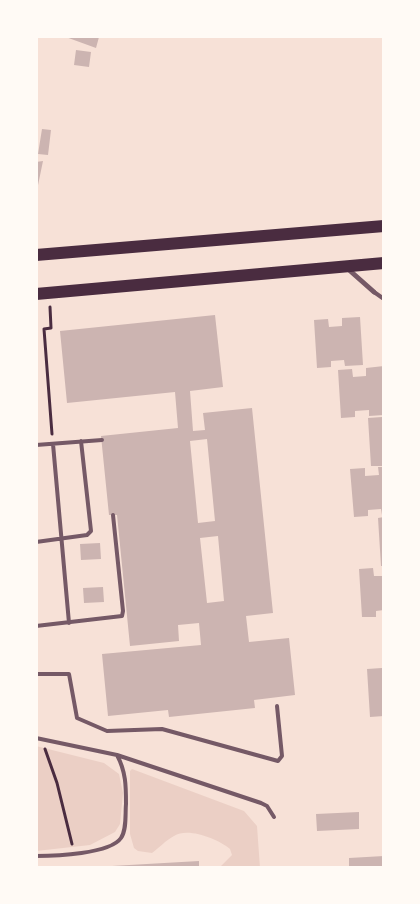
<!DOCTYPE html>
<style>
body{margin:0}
#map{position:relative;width:420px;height:904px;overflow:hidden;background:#f7e1d7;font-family:"Zilla Slab",serif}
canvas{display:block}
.frame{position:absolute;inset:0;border:38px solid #fffaf5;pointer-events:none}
</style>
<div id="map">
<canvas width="420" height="904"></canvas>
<div class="frame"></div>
</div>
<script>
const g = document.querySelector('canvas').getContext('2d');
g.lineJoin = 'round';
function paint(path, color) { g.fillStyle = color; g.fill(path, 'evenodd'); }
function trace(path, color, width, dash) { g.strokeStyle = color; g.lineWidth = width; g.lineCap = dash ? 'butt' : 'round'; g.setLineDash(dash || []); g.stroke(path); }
paint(new Path2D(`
 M 36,746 L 104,763 L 119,774 L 123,793 L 120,824 L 115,832 L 90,845 L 36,851 Z
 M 132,769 L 244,811 L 257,826 L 260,868 L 219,868 L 232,855 L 230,849 C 218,839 188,827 174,836 C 166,840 159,848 152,853 L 138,851 L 134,848 L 130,834 L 130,771 Z`), '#ebcfc5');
paint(new Path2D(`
 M 63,36 L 98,36 L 99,37 L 96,48 Z
 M 76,50 L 91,52 L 89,67 L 74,65 Z
 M 42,129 L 51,130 L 48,155 L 38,154 Z
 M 43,161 L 37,190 L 36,190 L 36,162 Z
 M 215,315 L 223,387 L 190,391 L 193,431 L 205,430 L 203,413 L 252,408 L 273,613 L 246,616 L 249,642 L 289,638 L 295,695 L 254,700 L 255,708 L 169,717 L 168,710 L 108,716 L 102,654 L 201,645 L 199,623 L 178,625 L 179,641 L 130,646 L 117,515 L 109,515 L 101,436 L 178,428 L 175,392 L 67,403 L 60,331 ZM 207,439 L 215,521 L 198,523 L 190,441 ZM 218,536 L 224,601 L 207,603 L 200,538 Z
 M 360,317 L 363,365 L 345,366 L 344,360 L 331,361 L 331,367 L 317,368 L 314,320 L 328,319 L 329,327 L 342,326 L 342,318 Z
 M 384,366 L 384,415 L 369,416 L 369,410 L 355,411 L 355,417 L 341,418 L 338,370 L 352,369 L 353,377 L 366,376 L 366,368 Z
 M 382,417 L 384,466 L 371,466 L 368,418 Z
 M 378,467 L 384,467 L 384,515 L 382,515 L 381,509 L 368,510 L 368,516 L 354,517 L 350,469 L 365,468 L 365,476 L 379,475 Z
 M 384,517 L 384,566 L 381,566 L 378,518 Z
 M 100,543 L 101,559 L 81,560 L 80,544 Z
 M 373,568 L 374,576 L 384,576 L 384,610 L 376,611 L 376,617 L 362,617 L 359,569 Z
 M 103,587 L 104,602 L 84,603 L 83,588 Z
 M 382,668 L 384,676 L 384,716 L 370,717 L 367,669 Z
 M 359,812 L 359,829 L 317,831 L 316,814 Z
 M 384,856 L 384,868 L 349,868 L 349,858 Z
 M 199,861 L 199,868 L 113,868 L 112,866 Z`), '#ccb4b1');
trace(new Path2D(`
 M 50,307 L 51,328 L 44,329 L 52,434
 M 45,749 L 57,783 L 72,844`), '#4a2c40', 3);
trace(new Path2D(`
 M 374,292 L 384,299
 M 53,444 L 69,623
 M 36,445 L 102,440
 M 36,542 L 87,535 L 91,531 L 81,441
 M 36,626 L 122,616 L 123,611 L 113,515
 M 36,674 L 69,674 L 77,718 L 107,731 L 162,729 L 278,761 L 282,756 L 277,706
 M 36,738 L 117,755 C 126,772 126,786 126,804 C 125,814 127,829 121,838 C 110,854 55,856 36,856
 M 117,755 L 261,803 L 267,806 L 274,817`), '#755966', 4);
trace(new Path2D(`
 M 348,269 L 374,292`), '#755966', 5);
trace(new Path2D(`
 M 36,255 L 384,226
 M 36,294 L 384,263`), '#4a2c40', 12);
</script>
